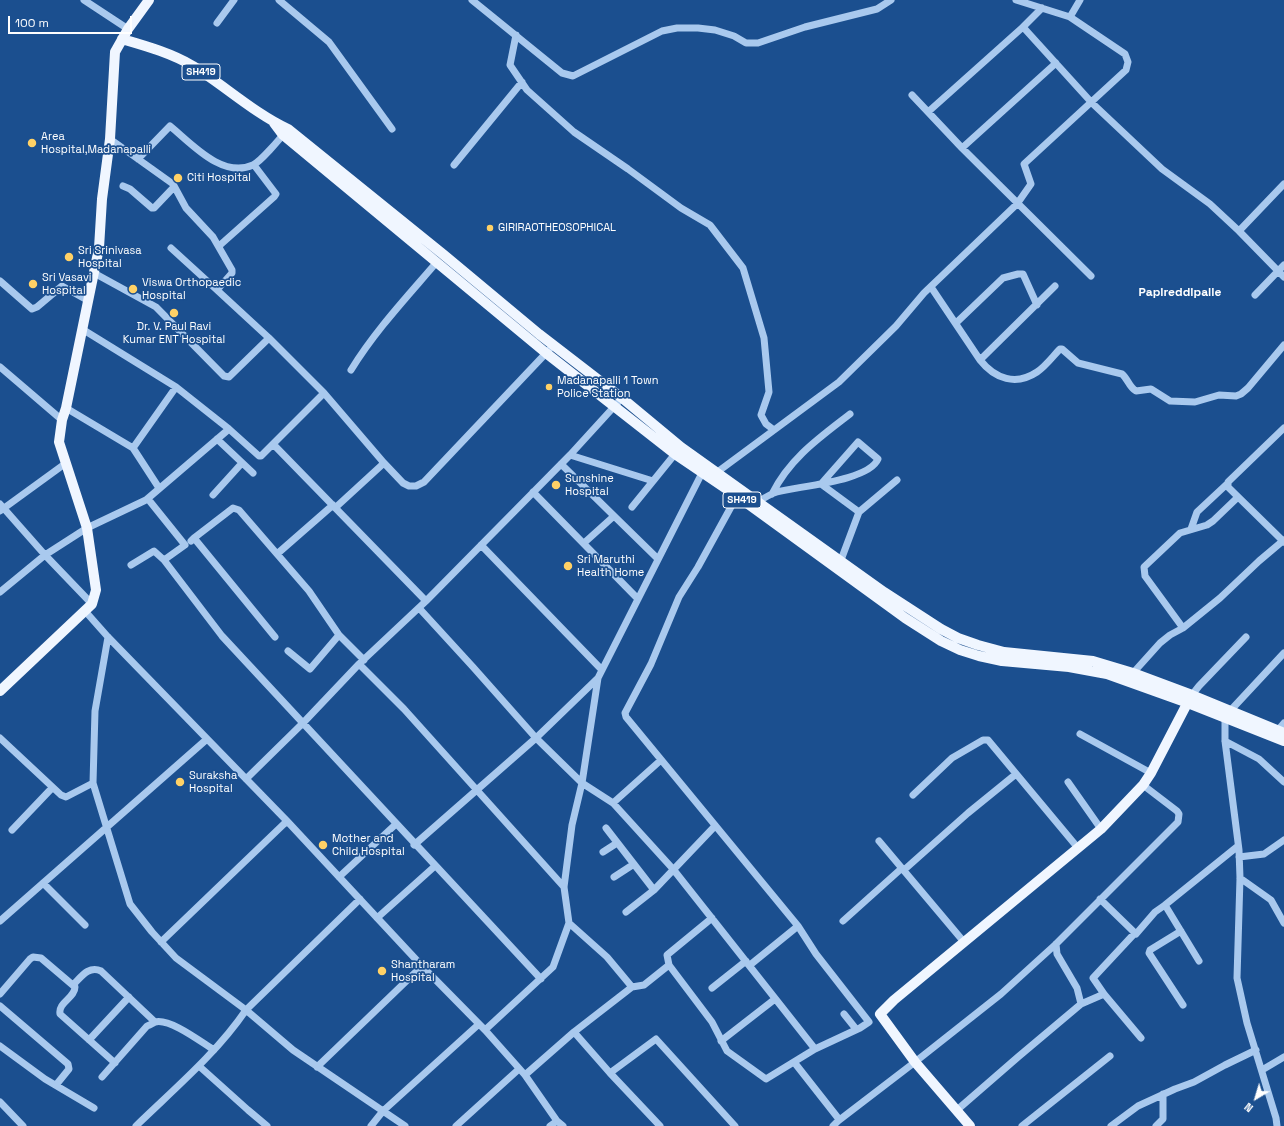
<!DOCTYPE html>
<style>
body{margin:0}
#map{position:relative;width:1284px;height:1126px;overflow:hidden;background:#1b4f8f;font-family:"Space Grotesk",sans-serif}
canvas{display:block}
.north{position:absolute;left:1236px;top:1078px;width:40px;height:40px;-webkit-text-stroke:3px #1b4f8f;paint-order:stroke;rotate:218deg;font-size:11px;font-weight:700;line-height:16px;text-align:center;color:#fff}
.north::after{content:'';display:block;margin:auto;width:14px;height:18px;background:#fff;clip-path:polygon(50% 0,100% 100%,50% 72%,0 100%)}
.scale{position:absolute;left:8px;top:16px;width:124px;height:18px;box-sizing:border-box;border:2px solid #fff;border-top:0;padding-left:5px;font-size:12px;line-height:14px;white-space:nowrap;color:#fff;-webkit-text-stroke:3px #1b4f8f;paint-order:stroke}
</style>
<div id="map">
<canvas width="1284" height="1126"></canvas>
<div class="north">N</div>
<div class="scale">100 m</div>
</div>
<script>
const g = document.querySelector('canvas').getContext('2d');
g.lineJoin = 'round';
function trace(path, color, width, dash) { g.strokeStyle = color; g.lineWidth = width; g.lineCap = dash ? 'butt' : 'round'; g.setLineDash(dash || []); g.stroke(path); }
function drawText(font, color, halo, rows, align = 'center') {
  g.font = font + ' "Space Grotesk",sans-serif'; g.lineWidth = 3.5; g.setLineDash([]); g.textBaseline = 'middle'; g.strokeStyle = halo; g.fillStyle = color; for (const [text, x, y, turn = 0] of rows) {
    g.save(); g.translate(x, y); g.rotate((+turn || 0) * Math.PI / 180); g.textAlign = isNaN(turn) ? turn : align; if (halo) g.strokeText(text, 0, 0); g.fillText(text, 0, 0); g.restore();
  }
}
trace(new Path2D(`
 M 84,0 L 128,29
 M 279,0 L 329,42 L 392,129
 M 472,0 L 562,73 L 573,76 L 662,31 L 677,28 L 698,28 L 715,30 L 734,36 L 746,43 L 758,43 L 805,27 L 877,9 L 891,0
 M 1016,0 L 1070,17
 M 1042,8 L 1023,27 L 1092,103 L 1162,169 L 1210,204 L 1239,231 L 1284,277
 M 217,23 L 234,0
 M 516,35 L 510,65 L 527,90 L 574,132 L 628,169 L 681,208 L 710,225 L 743,268 L 764,338 L 769,392 L 761,415 L 766,424 L 774,430
 M 912,95 L 962,148 L 1091,276
 M 928,112 L 1023,27
 M 110,139 L 173,184 L 186,208 L 213,237 L 232,270 L 232,273 L 217,290 L 269,338 L 324,393 L 384,463 L 403,483 L 409,486 L 416,486 L 424,482 L 549,350
 M 962,148 L 1056,63
 M 138,159 L 170,126 C 191,143 222,179 253,165 C 260,162 280,139 285,132
 M 454,165 L 522,82
 M 123,186 L 130,189 L 152,208 L 154,208 L 174,187
 M 1239,231 L 1284,184
 M 219,246 L 274,197 L 276,194 L 254,165
 M 171,248 L 217,290
 M 94,273 L 156,307 L 224,376 L 229,377 L 269,338
 M 0,281 L 32,309 L 37,307 L 62,286 L 87,300
 M 931,287 L 980,360 C 995,379 1016,386 1037,372 C 1046,366 1053,356 1060,349 L 1062,349 L 1078,363 L 1122,374 C 1128,379 1129,387 1136,391 L 1151,389 L 1170,401 L 1195,402 L 1219,395 L 1236,396 L 1241,394 L 1248,388 L 1284,345
 M 1255,295 L 1284,265
 M 956,323 L 1003,278 L 1018,274 L 1023,274 L 1037,305
 M 82,329 L 176,387 L 229,429 L 259,456 L 261,456 L 324,393
 M 980,360 L 1055,286
 M 0,367 L 62,420
 M 351,370 C 375,331 406,298 436,263
 M 66,408 L 133,448 L 176,387
 M 1284,428 L 1228,482 L 1228,487 L 1284,542
 M 217,439 L 253,473
 M 273,444 L 426,601
 M 133,448 L 159,488
 M 570,455 L 653,481
 M 561,464 L 658,559
 M 716,473 L 839,382 L 896,326 L 924,293 L 1017,204 L 1031,184 L 1024,164 L 1126,70 L 1128,62 L 1125,54 L 1070,17 L 1080,0
 M 533,492 L 638,599
 M 772,494 C 790,458 819,438 850,414
 M 213,495 L 242,463
 M 737,496 L 698,567 L 679,597 L 651,664 L 625,713 L 626,717 L 798,926 L 816,954 L 869,1022 L 860,1028 L 815,1049
 M 146,500 L 229,429
 M 758,502 C 764,498 770,494 777,492 C 799,486 869,481 878,459 L 858,442 L 821,484 L 859,512
 M 0,504 L 45,555 L 92,604
 M 632,507 L 675,454
 M 335,508 L 384,463
 M 0,511 L 66,463
 M 1191,529 L 1197,512 L 1227,484
 M 194,538 L 233,508 L 239,510 L 309,591 L 339,635 L 364,660
 M 191,541 L 194,538 L 275,637
 M 584,543 L 614,516
 M 481,545 L 602,670
 M 277,554 L 333,505
 M 164,560 L 222,636 L 541,979
 M 841,560 L 859,512 L 897,480
 M 0,592 L 45,555 L 87,528 L 148,499 L 185,545 L 164,560 L 154,551 L 131,565
 M 419,608 L 473,667 L 536,738 L 582,783 L 613,803 L 673,869 L 815,1049 L 766,1079 L 727,1051 L 712,1022 L 669,965 L 667,955 L 712,918
 M 85,611 L 108,637 L 287,821 L 422,966 L 485,1030 L 553,967 L 569,923 L 564,887 L 572,825 L 582,783 L 598,678 L 704,469
 M 1183,628 L 1145,576 L 1144,567 L 1180,533 L 1207,525 L 1213,521 L 1238,497
 M 108,637 L 95,711 L 93,783 L 130,904 L 152,932 L 176,958 L 246,1010 C 216,1054 174,1089 136,1126
 M 288,651 L 310,669 L 339,635
 M 359,664 L 404,709 L 564,887
 M 1133,673 L 1160,643 L 1170,635 L 1183,628 L 1220,598 L 1259,561 L 1284,540
 M 1192,695 L 1199,686 L 1246,637
 M 1278,730 L 1284,723
 M 1080,734 L 1151,773
 M 0,738 L 61,795 L 66,797 L 93,783
 M 1225,741 L 1259,759 L 1284,782
 M 246,779 L 303,723 L 359,664 L 426,601 L 570,455 L 622,398
 M 1068,782 L 1101,829
 M 913,795 L 952,758 L 983,740 L 988,740 L 1078,848
 M 613,803 L 661,760
 M 606,828 L 654,890
 M 12,830 L 52,788
 M 879,841 L 964,942
 M 414,845 L 536,738 L 598,678
 M 603,852 L 617,843
 M 1239,857 L 1264,854 L 1284,840
 M 904,870 L 968,813 L 1016,774
 M 339,877 L 396,824
 M 614,877 L 634,864
 M 1240,878 L 1271,900 L 1284,923
 M 43,883 L 85,925
 M 360,899 L 246,1010 L 293,1050 L 405,1126
 M 1100,899 L 1136,934 L 1155,912 L 1165,905
 M 626,912 L 654,890 L 715,826
 M 377,918 L 435,866
 M 0,921 L 207,739
 M 843,921 L 902,868
 M 569,923 L 607,957 L 632,987
 M 1181,931 L 1150,950 L 1149,953 L 1183,1005
 M 1134,934 L 1093,978 L 1104,994 L 1141,1038
 M 161,942 L 287,821
 M 1056,944 L 1057,954 L 1077,988 L 1081,1004
 M 1199,961 L 1165,905 L 1238,846
 M 750,965 L 798,926
 M 73,985 C 81,977 89,965 101,971 L 155,1022
 M 712,988 L 746,961
 M 0,994 L 30,959 L 33,957 L 41,958 L 75,987 C 75,998 58,1002 60,1014 L 115,1063
 M 0,1006 L 68,1064 L 69,1069 L 56,1085
 M 844,1014 L 856,1029
 M 485,1030 L 525,1075 L 557,1121 L 563,1126
 M 574,1032 L 610,1073 L 660,1126
 M 89,1040 L 129,997
 M 721,1041 L 775,999
 M 0,1046 L 45,1079 L 94,1108
 M 794,1062 L 838,1118 L 838,1121 L 833,1126
 M 199,1066 L 248,1110 L 267,1126
 M 317,1067 L 422,966
 M 1262,1070 L 1284,1057
 M 610,1073 L 656,1039 L 735,1126
 M 525,1075 L 574,1032 L 632,987 L 644,985 L 669,965
 M 102,1077 L 147,1026 C 150,1025 153,1023 155,1022 C 170,1018 201,1042 214,1050
 M 0,1102 L 23,1126
 M 957,1110 L 1018,1057 L 1081,1004 L 1104,994
 M 838,1121 L 915,1062 L 1001,994 L 1056,944 L 1178,822 L 1179,814 L 1177,811 L 1143,785
 M 371,1126 L 383,1111 L 479,1024
 M 456,1126 L 519,1069
 M 550,1126 L 557,1121
 M 1022,1126 L 1110,1056
 M 1111,1126 L 1138,1106 L 1175,1089 L 1194,1082 L 1225,1065 L 1256,1050
 M 1156,1126 L 1163,1119 L 1163,1094
 M 1277,1126 L 1276,1118 L 1247,1023 L 1237,978 L 1240,878 L 1239,850 L 1225,741 L 1225,718 L 1230,711 L 1284,653`), '#a9c9ee', 7);
trace(new Path2D(`
 M 122,39 C 146,46 171,53 193,66 C 225,86 254,113 288,129 L 444,255 L 539,334 L 622,398 L 681,447 L 884,592 L 941,629 L 958,638 L 978,645 L 1004,652 L 1093,661 L 1133,673 L 1192,695 L 1284,733
 M 274,123 L 283,135 L 546,353 L 675,454 L 737,496 L 905,618 L 941,641 L 960,650 L 979,656 L 1002,661 L 1069,667 L 1107,674 L 1188,703 L 1284,741
 M 0,691 L 92,604 L 96,590 L 87,528 L 59,442 L 62,420 L 66,408 L 99,248 L 102,199 L 110,139 L 115,52 L 128,29 L 149,0
 M 970,1126 L 915,1062 L 880,1014 L 894,1000 L 1101,829 L 1143,785 L 1151,773 L 1190,698`), '#f0f6ff', 10);
for (const [x, y, r, color] of [
 [32,143,5,"#ffd166"],
 [178,178,5,"#ffd166"],
 [490,228,4,"#ffd166"],
 [69,257,5,"#ffd166"],
 [33,284,5,"#ffd166"],
 [133,289,5,"#ffd166"],
 [174,313,5,"#ffd166"],
 [549,387,4,"#ffd166"],
 [556,485,5,"#ffd166"],
 [568,566,5,"#ffd166"],
 [180,782,5,"#ffd166"],
 [323,845,5,"#ffd166"],
 [382,971,5,"#ffd166"]
]) { const dot = new Path2D(); dot.arc(x, y, r, 0, 2 * Math.PI); g.fillStyle = color; g.fill(dot); trace(dot, '#1b4f8f', 1.5); }
for (const [x, y, w] of [
 [201,72,38],
 [742,500,38]
]) { const box = new Path2D(); box.roundRect(x - w / 2, y - 8, w, 16, 3); g.fillStyle = '#1b4f8f'; g.fill(box); trace(box, '#fff', 1); }
drawText('bold 10px', '#fff', null, [
 ["SH419",201,72],
 ["SH419",742,500]
]);
drawText('11px', '#fff', '#1b4f8f', [
 ["Area",41,137],
 ["Hospital,Madanapalli",41,150],
 ["Citi Hospital",187,178],
 ["GIRIRAOTHEOSOPHICAL",498,228],
 ["Sri Srinivasa",78,251],
 ["Hospital",78,264],
 ["Sri Vasavi",42,278],
 ["Hospital",42,291],
 ["Viswa Orthopaedic",142,283],
 ["Hospital",142,296],
 ["Dr. V. Paul Ravi",174,327,"center"],
 ["Kumar ENT Hospital",174,340,"center"],
 ["Madanapalli 1 Town",557,381],
 ["Police Station",557,394],
 ["Sunshine",565,479],
 ["Hospital",565,492],
 ["Sri Maruthi",577,560],
 ["Health Home",577,573],
 ["Suraksha",189,776],
 ["Hospital",189,789],
 ["Mother and",332,839],
 ["Child Hospital",332,852],
 ["Shantharam",391,965],
 ["Hospital",391,978]
], 'left');
drawText('bold 12px', '#fff', '#1b4f8f', [
 ["Papireddipalle",1180,293]
]);
</script>
